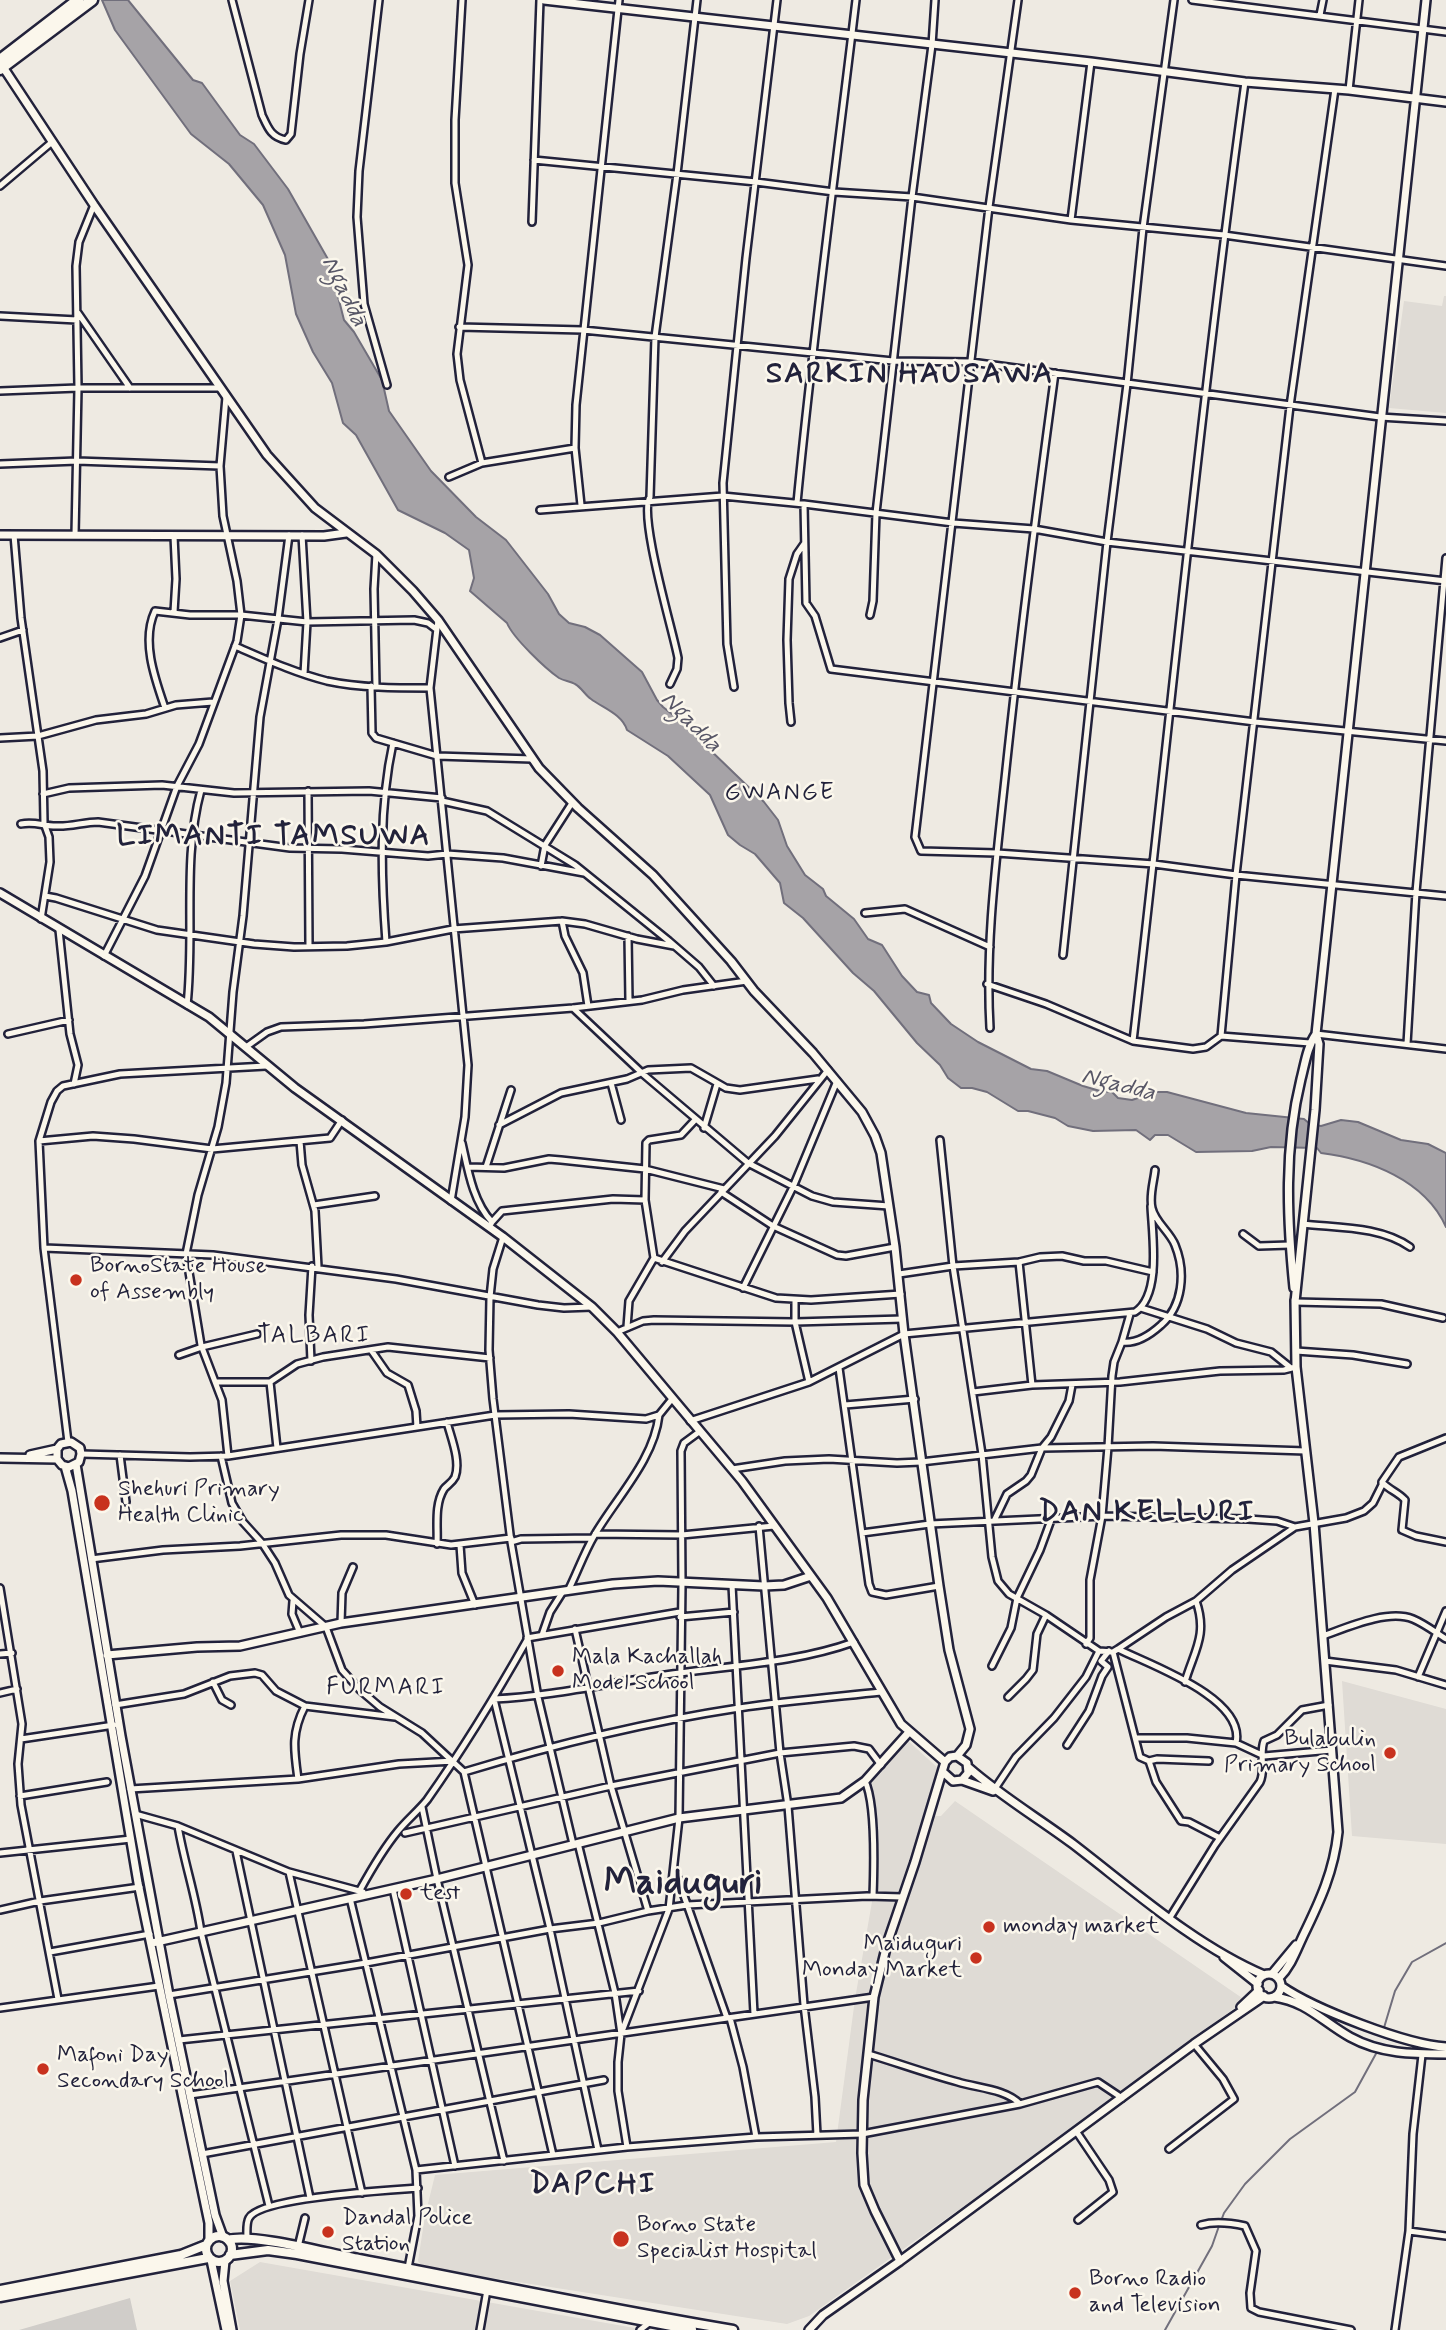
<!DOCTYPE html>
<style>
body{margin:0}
canvas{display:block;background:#eeeae2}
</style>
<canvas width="1446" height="2330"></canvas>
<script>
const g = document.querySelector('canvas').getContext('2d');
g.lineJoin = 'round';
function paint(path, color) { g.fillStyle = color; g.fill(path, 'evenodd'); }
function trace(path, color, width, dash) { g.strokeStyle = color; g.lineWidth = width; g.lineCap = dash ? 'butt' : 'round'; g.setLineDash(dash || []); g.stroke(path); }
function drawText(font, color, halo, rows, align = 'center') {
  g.font = font + ' Mynerve,sans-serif'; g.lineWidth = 5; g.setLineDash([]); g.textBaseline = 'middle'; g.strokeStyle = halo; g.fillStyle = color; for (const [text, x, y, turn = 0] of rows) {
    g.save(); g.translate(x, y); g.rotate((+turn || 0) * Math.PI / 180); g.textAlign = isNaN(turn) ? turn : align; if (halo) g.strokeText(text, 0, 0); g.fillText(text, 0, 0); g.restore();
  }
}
paint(new Path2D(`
 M 1444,296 L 1446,296 L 1446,413 L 1389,408 L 1404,301 L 1442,306 Z
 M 1342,1681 L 1446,1709 L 1446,1844 L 1352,1836 Z
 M 905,1738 L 939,1769 L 932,1816 L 941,1816 L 955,1801 L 1245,2000 L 1126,2091 L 809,2316 L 787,2324 L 422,2267 L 418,2261 L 425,2216 L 435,2175 L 836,2142 L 855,1999 L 873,1896 L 872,1812 L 865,1781 Z
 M 260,2262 L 646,2330 L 240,2330 L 230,2281 Z`), '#dfdbd5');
paint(new Path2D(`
 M 130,2298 L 137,2330 L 19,2330 Z`), '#d0cdc9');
const water = new Path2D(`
 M 102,0 L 128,0 L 193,80 L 202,83 L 240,135 L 254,144 L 288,189 L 329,261 L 344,320 L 354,332 L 382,380 L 389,411 L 431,471 L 476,517 L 506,540 L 548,594 L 559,614 L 569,623 L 585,627 L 600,635 L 642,672 L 657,700 L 663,707 L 692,730 L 706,746 L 764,802 L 778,820 L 787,846 L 805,875 L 823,889 L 826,896 L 854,919 L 868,939 L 882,945 L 902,976 L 917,992 L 929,995 L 931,1003 L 951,1024 L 978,1042 L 1031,1069 L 1047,1071 L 1083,1086 L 1100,1091 L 1112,1092 L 1118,1098 L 1132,1100 L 1155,1092 L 1167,1092 L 1246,1113 L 1304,1119 L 1310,1124 L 1321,1126 L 1341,1120 L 1358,1122 L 1401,1140 L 1428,1144 L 1446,1153 L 1446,1227 C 1425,1180 1369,1159 1321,1153 L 1317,1148 L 1271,1147 L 1252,1151 L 1196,1152 L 1168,1135 L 1155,1135 L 1150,1140 L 1136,1130 L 1093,1131 L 1068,1126 L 1055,1118 L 1028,1111 L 1018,1111 L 987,1092 L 972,1088 L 961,1088 L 948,1078 L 940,1065 L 917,1043 L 874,991 L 853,973 L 803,918 L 784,903 L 780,883 L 755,854 L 740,845 L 728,835 L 710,795 L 668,756 L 627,730 C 622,714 603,708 591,699 C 585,695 581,687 575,684 C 570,681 564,681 559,678 C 546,669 513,638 507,623 L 470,591 L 474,578 L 469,550 L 445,533 L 398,510 L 356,435 L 343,423 L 332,383 L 313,352 L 296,314 L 285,255 L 263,205 L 229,164 L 191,134 L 115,30 Z`);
paint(water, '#a6a3a7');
trace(water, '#716f7c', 2);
trace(new Path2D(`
 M 1383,2031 L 1395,1991 L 1412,1962 L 1446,1943
 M 1221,2221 L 1224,2213 L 1245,2184 L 1290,2139 L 1355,2092 L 1378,2050
 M 1165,2330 L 1212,2246 L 1219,2226`), '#716f7c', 2);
const street = new Path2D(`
 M 232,0 L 262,115 C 268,128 271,137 286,140 L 291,134 L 300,54 L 309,0
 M 379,0 L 359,171 L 357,217 L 364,304 L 387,385
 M 462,0 L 455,120 L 455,183 L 468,265 L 457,354 L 460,380 L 482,463
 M 1018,0 L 989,207 L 915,837 L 921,851 L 997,853 L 1154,864 L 1236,875 L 1446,896
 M 1192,0 L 1446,32
 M 1320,15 L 1323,0
 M 1349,90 L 1359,0
 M 534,160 L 756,182 L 834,192 L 912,197 L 1071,220 L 1224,235 L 1446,266
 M 0,186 L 52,142
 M 1071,220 L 1091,62
 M 532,222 L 540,0
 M 78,313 L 130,388
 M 0,316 L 77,320
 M 459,327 L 583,330 L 893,361 L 971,362 L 1380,417 L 1446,421
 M 0,391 L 78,388 L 219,388
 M 0,464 L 77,461 L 220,466
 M 449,477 L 482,463 L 575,448
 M 797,503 C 813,335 836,168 856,0
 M 804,504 L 806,603 L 815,616 L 831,669 L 1255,722 L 1446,741
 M 581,505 L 575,448 L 576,405 L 619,0
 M 540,510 L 723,496 L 804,504 L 953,523 L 1034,529 L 1107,542 L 1446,581
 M 14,535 L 21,618 L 43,771 L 44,823 L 49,837 L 50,862 L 41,919
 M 75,535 L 78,388 L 76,266 L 79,242 L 94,205
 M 302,535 L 307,622 L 304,674
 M 174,536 L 176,579 L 174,612
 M 376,554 L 374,589 L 376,686
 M 870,615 L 873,601 L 876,513 L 912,197 L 932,45 L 935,0
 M 438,620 L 430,688 L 468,1065 L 465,1117 L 451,1201
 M 0,638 L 23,630
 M 235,646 C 265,659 295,673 327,681 C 360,688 397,688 430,688
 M 670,684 L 677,669 L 678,658 C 673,631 638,515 650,497 L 655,337 L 677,174 L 697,0
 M 371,686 L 372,733 L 376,738 L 437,756 L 532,759
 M 734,687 L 727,644 L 723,483 L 746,258 L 777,0
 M 165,708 C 155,679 141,641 155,611 L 190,615 L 241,615 L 307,622 L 414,620 L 428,623 L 436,629
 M 791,722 L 789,703 L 787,640 L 789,579 L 797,554 L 804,544
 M 0,738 L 38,736 L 96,720 L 146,714 L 176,705 L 213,702
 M 308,791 L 309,946
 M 43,794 L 69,788 L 162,785 L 234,793 L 369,791 L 442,798
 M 442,801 L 487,811 L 575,865 L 669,941 L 699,967 L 714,986
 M 21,824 C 34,821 43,826 56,826 C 70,827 84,822 98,822 L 290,848 L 342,849 L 428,856 L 447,854 L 503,858 L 584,873
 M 541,866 L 545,845 L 572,803
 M 45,896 L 56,898 L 157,930 L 254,944 L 294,947 L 347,946 L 386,942 L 453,929 L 562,921 L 585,924 L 637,939 L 674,946
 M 865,913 L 905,909 L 990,947
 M 562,921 L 565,936 L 583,973 L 588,1006
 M 59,930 L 70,1034 L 78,1065 L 74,1084
 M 628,936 L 629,1001
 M 386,942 C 381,876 379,807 393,743
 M 1063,955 L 1107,542 L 1127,384 L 1143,228 L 1174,0
 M 104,956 L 145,876 L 177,786 L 199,744 L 237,641 L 241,615 L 237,581 L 223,516 L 220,466 L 226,397
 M 987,984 L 1046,1004 L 1133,1041 L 1193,1049 L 1206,1047 L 1221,1036 L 1310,1043
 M 187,1005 C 195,933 182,860 201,790
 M 573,1008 L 643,1074 L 748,1163 L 812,1196 L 833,1202 L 889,1206
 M 990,1028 C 985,942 997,855 1006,769 C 1020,637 1037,505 1055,373
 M 8,1034 L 69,1020
 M 1316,1034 L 1446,1049
 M 1221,1036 L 1236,875 L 1290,406 L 1335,89
 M 1133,1041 C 1170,721 1201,401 1245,82
 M 1407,1044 L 1416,892 L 1446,558
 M 246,1047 L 267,1032 L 281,1027 L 364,1024 L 573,1008 L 642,1000 L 683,990 L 747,981
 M 611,1083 L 621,1120
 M 499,1125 L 561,1093 L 627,1079 L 648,1070 L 691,1068 L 726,1088 L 740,1090 L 818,1079
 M 704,1128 L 717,1084
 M 940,1140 L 953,1266 L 982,1454 L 992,1557 L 998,1581 L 1009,1594 L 1046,1615 L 1099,1651 L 1113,1652 L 1118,1649 L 1166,1617 L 1196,1601 L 1232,1570 L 1295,1527 L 1346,1518 L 1364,1511 L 1373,1503 L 1382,1485 L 1382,1482 L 1399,1457 L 1446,1438
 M 39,1141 L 93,1136 L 134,1139 L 212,1149 L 330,1138 L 342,1120
 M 300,1141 L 302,1165 L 315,1211 L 318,1267
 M 462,1143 C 468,1170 473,1202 492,1222 L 491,1224
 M 468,1167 L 504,1168 L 549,1159 L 561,1160 L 645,1169 L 724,1189
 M 486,1167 L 511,1090
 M 721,1192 L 773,1226 L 837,1255 L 846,1256 L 895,1247
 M 314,1205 L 375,1196
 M 492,1222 L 502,1211 L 613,1199 L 645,1200
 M 1303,1224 C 1338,1228 1380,1226 1410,1247
 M 1243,1234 L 1259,1246 L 1290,1245
 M 503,1237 L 493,1269 L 490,1297 L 489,1350 L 493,1399 L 511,1542 L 538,1697 L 573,1844
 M 44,1248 L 213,1255 L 396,1279 L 538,1305 L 564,1308 L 592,1307
 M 654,1258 L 776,1298 L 811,1300 L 901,1294
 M 662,1262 L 685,1231 L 775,1136 L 828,1070
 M 1019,1262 L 1032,1385
 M 899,1274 L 953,1266 L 1019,1262 L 1040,1257 L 1062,1256 L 1084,1261 L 1106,1261 L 1153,1272
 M 743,1288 L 793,1187 L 837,1081
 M 795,1300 L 795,1322 L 809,1382
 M 1295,1302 L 1381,1304 L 1443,1318
 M 1141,1308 L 1207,1329 L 1236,1343 L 1271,1352 L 1291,1368
 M 627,1327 L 629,1301 L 654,1258 L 645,1200 L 646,1143 L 649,1140 L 681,1135 L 695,1120
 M 617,1332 L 643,1321 L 654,1320 L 795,1322 L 903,1319
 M 1122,1342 C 1137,1344 1150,1335 1161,1325 C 1183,1306 1186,1272 1175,1245 C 1170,1232 1155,1222 1152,1208 C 1149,1196 1154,1181 1155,1170
 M 371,1350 L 387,1373 L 408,1385 L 416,1411 L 417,1427
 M 1296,1351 L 1353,1355 L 1407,1364
 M 179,1355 L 202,1347 L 257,1334
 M 311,1361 L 309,1315 L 312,1266
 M 839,1368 L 869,1584 L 872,1592 L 886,1595 L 939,1586
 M 216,1382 L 270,1382 L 297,1364 L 323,1357 L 388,1347 L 490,1358
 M 270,1382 L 277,1448
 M 973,1392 L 1032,1385 L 1120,1382 L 1220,1371 L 1284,1370 L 1296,1367
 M 845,1405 L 915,1399
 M 690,1421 L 809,1382 L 904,1334 L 1135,1312 C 1162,1295 1152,1233 1151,1206
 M 68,1442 L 44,1248 L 39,1141 L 51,1102 L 57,1091 L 63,1086 L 120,1074 L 266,1066
 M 81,1454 L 190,1457 L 228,1456 L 495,1415 L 569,1414 L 646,1419 L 659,1415 L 672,1399
 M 120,1455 L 126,1502
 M 221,1456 L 232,1503 L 243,1522 L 262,1543 L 275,1563 L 289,1595 L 326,1627 L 342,1670 L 360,1690 L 380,1707 L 422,1733 L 464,1772 L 553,2155
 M 228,1456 L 222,1400 L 201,1345 L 186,1254 L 198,1195 L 218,1127 L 226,1083 L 233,992 L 243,916 L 260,717 L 278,619 L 289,535
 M 732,1469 L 785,1461 L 829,1459 L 897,1463 L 921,1462 L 1042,1448 L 1153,1446 L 1306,1451
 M 1382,1482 C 1389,1490 1398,1492 1405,1500 L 1402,1530 L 1416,1536 L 1446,1542
 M 994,1521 L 1007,1494 L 1026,1481 L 1031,1475 L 1042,1448 L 1051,1437 L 1069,1401 L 1072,1385
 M 759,1526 L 780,1753 L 788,1806 L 804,2005 L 815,2097 L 817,2135
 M 862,1533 L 930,1524 L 1104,1516 L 1248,1519 L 1277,1521 L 1295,1527
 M 595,1534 L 682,1535 L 774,1526
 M 511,1542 L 521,1539 L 593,1538
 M 437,1544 C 438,1527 434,1505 444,1489 C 447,1485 452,1483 455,1477 C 461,1461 451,1438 447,1422
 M 460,1545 L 462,1573 L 475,1605
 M 91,1559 L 163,1550 L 240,1546 L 341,1535 L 386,1535 L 451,1545 L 511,1538
 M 732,1585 L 754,2014
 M 0,1588 L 22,1724 L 18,1764 L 21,1805 L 58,1999
 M 568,1591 C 577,1573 584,1553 594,1536 C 616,1498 654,1460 659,1415
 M 293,1601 L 292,1614 L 300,1633
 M 680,1617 L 734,1612
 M 341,1623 L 342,1593 L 353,1567
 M 575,1629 L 611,1786 L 648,1911
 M 542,1635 L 550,1612 L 562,1593
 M 1323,1636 C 1348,1627 1388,1609 1413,1619 C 1425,1624 1435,1632 1446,1639
 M 527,1638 L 680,1612
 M 1086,1644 L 1090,1638 L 1090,1580 L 1102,1516 L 1108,1447 L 1112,1376 L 1114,1362 L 1122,1342 L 1130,1314
 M 1118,1649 C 1150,1665 1246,1698 1236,1743 L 1264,1756 L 1332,1750
 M 1113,1652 L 1140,1757 L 1149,1761 L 1157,1759 L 1209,1761
 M 0,1654 L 12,1653
 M 1325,1661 L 1396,1670 L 1446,1685
 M 992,1666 L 1011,1628 L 1017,1598 L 1040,1550 L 1051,1520
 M 1418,1677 L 1446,1611
 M 213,1682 L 222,1700 L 231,1705
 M 1185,1682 C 1194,1651 1208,1635 1196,1601
 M 0,1693 L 17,1689
 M 1008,1697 L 1026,1679 L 1033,1670 L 1037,1634 L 1046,1615
 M 115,1705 L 184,1694 L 230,1676 L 255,1673 L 262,1675 L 276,1691 L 305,1706 L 395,1717
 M 1136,1738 L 1187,1738 L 1236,1743
 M 21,1739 L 114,1725
 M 1067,1745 L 1089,1711 L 1102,1676 L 1108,1667 L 1101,1661 L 1109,1651
 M 1149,1761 L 1156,1782 L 1181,1821 L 1189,1822 L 1220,1838
 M 464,1772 C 553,1745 647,1722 739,1708 C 786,1701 834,1697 881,1692
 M 298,1779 C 294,1750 291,1733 305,1706
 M 865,1781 C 876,1804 874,1869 873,1896
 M 130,1789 L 298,1779 L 399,1764 L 454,1761
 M 994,1790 L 1016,1757 L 1054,1718 L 1086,1677 L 1099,1651
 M 20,1796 L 107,1782
 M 422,1807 L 437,1879 L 504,2161
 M 135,1814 L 178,1826 L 289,1872 L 363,1892
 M 178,1826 C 184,1862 196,1896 201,1932 L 269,2206
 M 405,1833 L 611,1786 L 780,1753 L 854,1746 L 869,1749 L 881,1765
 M 578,1843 L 615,1993 L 621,2034
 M 236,1851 L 310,2198
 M 0,1853 L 131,1839
 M 289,1872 L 362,2193
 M 676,1873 L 727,2018
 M 393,1889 L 455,2166
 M 360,1890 C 371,1870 383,1849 398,1831 C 407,1820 418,1811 427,1800 C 463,1749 496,1695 527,1640
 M 350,1898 L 416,2170 L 418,2216 L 408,2268
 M 0,1910 L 40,1901 L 140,1887
 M 1169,1919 L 1215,1845 L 1260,1782 C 1266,1770 1259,1754 1264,1741 L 1277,1735 L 1302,1710 L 1329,1705
 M 50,1952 L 150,1934
 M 169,1995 L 366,1963 L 550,1929 L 599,1923 L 648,1911 L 687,1905 L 867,1896 L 903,1897
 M 0,2008 L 159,1986
 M 730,2018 L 743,2067 L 756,2137
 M 179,2040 L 639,1991
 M 868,2054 C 898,2063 928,2074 958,2082 C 977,2088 1006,2089 1020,2104
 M 190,2095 L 874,1997
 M 1076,2131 L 1109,2180 L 1113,2192 L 1078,2220
 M 627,2147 L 618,2091 L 618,2062 L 621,2034 L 669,1909 L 679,1818 L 682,1584 L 681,1451 L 684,1443 L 699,1432
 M 1169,2149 L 1234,2099 L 1223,2079 L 1194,2044
 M 598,2150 L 550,1929 L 494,1699 C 556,1696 617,1681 680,1673 C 738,1665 798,1662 854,1642
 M 202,2154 L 604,2080
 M 416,2170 L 627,2147 L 756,2137 L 862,2134 L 1020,2104 L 1098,2082 L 1122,2098
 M 1201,2225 C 1215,2221 1231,2223 1245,2226 L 1256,2251 L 1250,2293 L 1251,2308 L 1259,2312 L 1351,2330
 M 1409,2231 L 1446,2236
 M 247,2239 C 247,2233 246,2223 249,2218 C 260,2197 392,2190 418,2188
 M 298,2247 L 305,2218
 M 480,2330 L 487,2290
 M 640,2330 L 649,2323
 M 1395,2330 L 1409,2231 L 1413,2134 L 1422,2055`);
const secondary = new Path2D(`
 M 544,0 L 1091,62 L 1245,82 L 1349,90 L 1446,102
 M 3,67 L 94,205 L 267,455 L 315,508 L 376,554 L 413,591 L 438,620 L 539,768 L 578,808 L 653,875 L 731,961 L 754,991 L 813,1053 L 862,1112 L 875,1136 L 881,1153 L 895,1247 L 904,1334 L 939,1586 L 949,1650 L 970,1729 L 966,1745 L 957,1756
 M 0,535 L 324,536 L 346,533
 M 0,893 L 209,1017 L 295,1088 L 503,1237 L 592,1307 L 617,1332 L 742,1481 L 827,1598 L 901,1724 L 945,1762
 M 1294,1288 C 1287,1218 1284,1148 1301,1079 C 1305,1064 1307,1047 1316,1034
 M 1295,1302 L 1315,1110 L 1319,1044 L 1316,1034 L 1426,0
 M 30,1455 L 57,1449
 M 0,1458 L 57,1459 L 62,1465 L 69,1467 L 79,1462 L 81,1454 L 80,1448 L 71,1442 L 61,1444 L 57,1449 L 57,1459
 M 76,1464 L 121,1736 L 169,1995 L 215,2215 L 223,2237
 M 65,1466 L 72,1491 L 138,1883 L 209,2223 L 209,2240
 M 107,1655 L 197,1647 L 240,1646 L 341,1623 L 613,1584 L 658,1581 L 764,1586 L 784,1585 L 811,1576
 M 969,1768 C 1001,1796 1038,1818 1073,1844 C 1133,1890 1194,1945 1264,1975
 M 962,1780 L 993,1791
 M 152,1943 L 437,1879 L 679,1818 L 841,1798 L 865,1781 L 909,1732
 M 1224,1957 L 1258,1984
 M 1272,1974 L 1296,1945
 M1257 1986a12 12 0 1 1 24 0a12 12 0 1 1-24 0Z
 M 1279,1978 C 1291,1966 1296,1951 1303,1936 C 1320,1901 1334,1871 1338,1832 L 1314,1523 L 1296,1367 L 1295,1300
 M 1281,1986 C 1314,2009 1407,2045 1446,2047
 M 1274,1997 C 1306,2001 1323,2022 1350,2037 C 1381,2054 1412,2054 1446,2054
 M 1241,2007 L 1259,1990
 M 211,2260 L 226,2330
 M 225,2261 L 223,2281 L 232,2330
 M 900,2261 L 875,2211 L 864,2185 L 862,2153 L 863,2100 L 874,1997 L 887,1944 L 915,1862 L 945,1762 L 950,1757 L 957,1756 L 967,1763 L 968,1773 L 962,1780 L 953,1781 L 943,1772
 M 809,2330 L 823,2315 L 900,2261 L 1194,2044 L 1264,1996`);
const primary = new Path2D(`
 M206 2249a13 13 0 1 1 26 0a13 13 0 1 1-26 0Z
 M 228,2240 C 253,2233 330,2254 359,2259 C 484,2283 608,2309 733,2330
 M 230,2255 L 268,2250 L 297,2254 L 692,2330
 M 0,2290 L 181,2255 L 206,2245
 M 0,2297 L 208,2258`);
const highway = new Path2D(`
 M 0,60 L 78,0
 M 0,69 L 92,0`);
trace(street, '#22223b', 10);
trace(secondary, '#22223b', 12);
trace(primary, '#22223b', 13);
trace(highway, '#22223b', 15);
trace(street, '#fbf7ec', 5);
trace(secondary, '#fbf7ec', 7);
trace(primary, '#fbf7ec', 8);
trace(highway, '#fbf7ec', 10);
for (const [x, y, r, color] of [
 [76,1280,7,"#c8321e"],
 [102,1503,9,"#c8321e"],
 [558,1671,7,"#c8321e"],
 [1390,1753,7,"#c8321e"],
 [406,1894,7,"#c8321e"],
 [989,1927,7,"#c8321e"],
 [976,1958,7,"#c8321e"],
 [43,2069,7,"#c8321e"],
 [328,2232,7,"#c8321e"],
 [621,2239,9,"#c8321e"],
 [1075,2293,7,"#c8321e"]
]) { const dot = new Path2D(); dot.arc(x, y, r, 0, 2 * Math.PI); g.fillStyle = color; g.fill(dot); trace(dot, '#fbf7ec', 2.5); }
drawText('23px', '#22223b', '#fbf7ec', [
 ["BornoState House",90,1267],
 ["of Assembly",90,1293],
 ["Shehuri Primary",118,1490],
 ["Health Clinic",118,1516],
 ["Mala Kachallah",572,1658],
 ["Model School",572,1684],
 ["Bulabulin",1376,1740,"right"],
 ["Primary School",1376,1766,"right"],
 ["test",420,1894],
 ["monday market",1003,1927],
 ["Maiduguri",962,1945,"right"],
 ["Monday Market",962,1971,"right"],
 ["Mafoni Day",57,2056],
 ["Secondary School",57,2082],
 ["Dandal Police",342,2219],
 ["Station",342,2245],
 ["Borno State",637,2226],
 ["Specialist Hospital",637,2252],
 ["Borno Radio",1089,2280],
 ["and Television",1089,2306]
], 'left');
drawText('italic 24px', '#575666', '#fbf7ec', [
 ["Ngadda",343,292,64],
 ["Ngadda",690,723,45],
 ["Ngadda",1118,1086,14]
]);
g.letterSpacing = '2px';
drawText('24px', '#22223b', '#fbf7ec', [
 ["GWANGE",780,794],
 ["TALBARI",314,1337],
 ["FURMARI",386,1689]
]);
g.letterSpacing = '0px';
g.letterSpacing = '2px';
drawText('bold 30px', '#22223b', '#fbf7ec', [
 ["SARKIN HAUSAWA",910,376],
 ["LIMANTI TAMSUWA",274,838],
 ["DAN KELLURI",1147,1514],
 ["DAPCHI",593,2186]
]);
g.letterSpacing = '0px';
drawText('bold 37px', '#22223b', '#fbf7ec', [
 ["Maiduguri",683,1885]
]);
</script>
